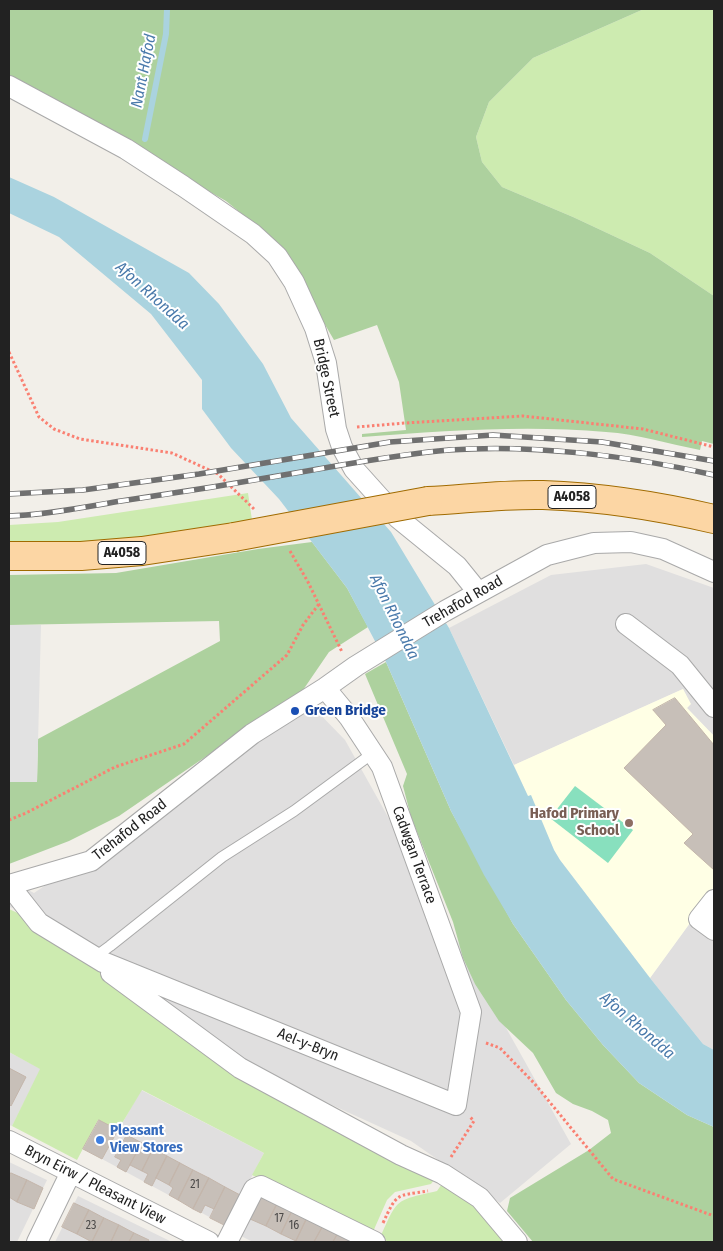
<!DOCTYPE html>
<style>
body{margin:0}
#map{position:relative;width:723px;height:1251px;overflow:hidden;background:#f2efe9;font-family:"Fira Sans Condensed",sans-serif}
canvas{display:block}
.frame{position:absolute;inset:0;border:10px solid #222;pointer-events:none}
</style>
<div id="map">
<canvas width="723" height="1251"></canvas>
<div class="frame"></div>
</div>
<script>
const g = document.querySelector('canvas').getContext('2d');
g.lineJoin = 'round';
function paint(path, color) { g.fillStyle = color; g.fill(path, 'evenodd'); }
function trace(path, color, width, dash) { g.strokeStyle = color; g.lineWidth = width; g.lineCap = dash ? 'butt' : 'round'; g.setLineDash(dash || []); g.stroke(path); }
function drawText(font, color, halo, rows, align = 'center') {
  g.font = font + ' "Fira Sans Condensed",sans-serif'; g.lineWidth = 4; g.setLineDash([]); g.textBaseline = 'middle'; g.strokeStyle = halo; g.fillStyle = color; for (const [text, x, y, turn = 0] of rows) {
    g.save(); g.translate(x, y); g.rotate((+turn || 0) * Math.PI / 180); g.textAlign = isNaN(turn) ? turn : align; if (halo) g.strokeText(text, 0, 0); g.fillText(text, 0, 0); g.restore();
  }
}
paint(new Path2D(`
 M 646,564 L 714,588 L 714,736 L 687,708 L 690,704 L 683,689 L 514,765 L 449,628 L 551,575 Z
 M 312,706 L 345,740 L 571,1144 L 500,1203 L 411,1141 L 277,1080 L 17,909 L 9,907 L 9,880 L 34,893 Z
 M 714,890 L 714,1050 L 703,1044 L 650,978 Z
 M 9,1052 L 41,1069 L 12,1126 L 9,1125 Z
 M 141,1090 L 264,1153 L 226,1226 L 102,1159 Z
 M 9,1162 L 47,1180 L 17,1242 L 9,1242 Z
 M 78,1196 L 172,1242 L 55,1242 Z
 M 262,1196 L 356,1242 L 253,1242 L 241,1236 Z`), '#e0dfdf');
paint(new Path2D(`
 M 683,689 L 691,704 L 687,708 L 714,736 L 714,890 L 650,978 L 560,860 L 554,850 L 530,796 L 528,797 L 514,765 Z`), '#ffffe5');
paint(new Path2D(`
 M 644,9 L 714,9 L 714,296 L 650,253 L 573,217 L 502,187 L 482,162 L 476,137 L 489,102 L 533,58 Z
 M 248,493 L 252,520 L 137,538 L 87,543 L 9,546 L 9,525 L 58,522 Z
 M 9,909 L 24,916 L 50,933 L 140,1001 L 437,1176 L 431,1184 L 395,1192 L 387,1200 L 372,1234 L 252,1175 L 264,1153 L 142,1090 L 118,1130 L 98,1120 L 77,1160 L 12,1126 L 40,1069 L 9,1052 Z
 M 444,1181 L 476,1205 L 507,1242 L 389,1242 L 380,1238 C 398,1198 394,1201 437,1191 Z`), '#cdebb0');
paint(new Path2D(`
 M 9,9 L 644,9 L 533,58 L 489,102 L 476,137 L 482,162 L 502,187 L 573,217 L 650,253 L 714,296 L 714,444 L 702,441 L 700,450 C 669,444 637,434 606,432 C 525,425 443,431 362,437 L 362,434 L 406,430 L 399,382 L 377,325 L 334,340 L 313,304 L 258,227 L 226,201 L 9,78 Z
 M 312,542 L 347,588 L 368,627 L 329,652 L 303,690 L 119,816 L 69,841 L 9,864 L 9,782 L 37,782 L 38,739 L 220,641 L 219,621 L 9,625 L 9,575 L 116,573 L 258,549 Z
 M 386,662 L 451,811 L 513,924 L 566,1000 L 603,1045 L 639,1083 L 687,1115 L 714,1127 L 714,1242 L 533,1242 L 507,1211 L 510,1198 L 589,1150 L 611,1133 L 608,1120 L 592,1111 L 573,1104 L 556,1093 L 533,1053 L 499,1021 L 475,984 L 463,958 L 453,922 L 411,817 L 403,786 L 407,774 L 365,674 Z`), '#add19e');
paint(new Path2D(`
 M 575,786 L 633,830 L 608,863 L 550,818 Z`), '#88e0be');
paint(new Path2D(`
 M 9,625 L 41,625 L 37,782 L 9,782 Z`), '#e2e2e2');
paint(new Path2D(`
 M 9,177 L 54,197 L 189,273 L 219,304 L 263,364 L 291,418 L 391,532 L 449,628 L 528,796 L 531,795 L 554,850 L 560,860 L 650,978 L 703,1044 L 714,1050 L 714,1127 L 687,1115 L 639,1083 L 603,1045 L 566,1000 L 513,924 L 484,875 L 451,811 L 386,662 L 347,588 L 279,499 L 231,448 L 202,409 L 202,380 L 151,314 L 59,237 L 9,213 Z`), '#aad3df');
trace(new Path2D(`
 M 145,139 L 166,34 L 167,9`), '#aad3df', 6);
const building = new Path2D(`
 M 675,698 L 714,745 L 714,870 L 684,843 L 693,834 L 624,768 L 666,725 L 653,710 Z
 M 9,1068 L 26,1077 L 11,1106 L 9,1104 Z
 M 99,1120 L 118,1130 L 102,1159 L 83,1149 Z
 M 127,1135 L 142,1143 L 126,1172 L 117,1167 L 121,1160 L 115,1157 Z
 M 142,1143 L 153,1149 L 142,1171 L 130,1165 Z
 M 153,1149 L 167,1156 L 152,1186 L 144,1182 L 148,1174 L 142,1171 Z
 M 167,1156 L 180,1163 L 169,1185 L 156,1178 Z
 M 180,1163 L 193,1170 L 178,1200 L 169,1195 L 173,1188 L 169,1185 Z
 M 193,1170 L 209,1178 L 193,1209 L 178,1200 Z
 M 11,1173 L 27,1180 L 17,1202 L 9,1197 L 9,1178 Z
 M 209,1178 L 225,1187 L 214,1209 L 205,1205 L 201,1213 L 193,1209 Z
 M 27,1180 L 43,1188 L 34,1209 L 17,1202 Z
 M 225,1187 L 242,1196 L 226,1226 L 210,1218 Z
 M 262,1196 L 277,1204 L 266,1226 L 250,1219 Z
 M 74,1203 L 89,1210 L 77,1234 L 62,1227 Z
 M 277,1204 L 292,1211 L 281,1234 L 266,1226 Z
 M 89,1210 L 104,1218 L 92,1242 L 77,1234 Z
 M 292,1211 L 307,1218 L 296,1241 L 281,1234 Z
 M 104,1218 L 119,1225 L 111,1242 L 92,1242 Z
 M 307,1218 L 323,1226 L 314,1242 L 298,1242 L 296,1241 Z
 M 119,1225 L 134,1233 L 129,1242 L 111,1242 Z
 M 323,1226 L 338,1233 L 333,1242 L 314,1242 Z
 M 134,1233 L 149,1240 L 148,1242 L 129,1242 Z
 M 338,1233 L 353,1241 L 352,1242 L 333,1242 Z`);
paint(building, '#c7bfb8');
trace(building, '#c4b6ab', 1);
const lane = new Path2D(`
 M 95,957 L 110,946 L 222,857 L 294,811 L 373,753`);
const street = new Path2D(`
 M 9,86 L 126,149 L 183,186 L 253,234 L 277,256 L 294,282 L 315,328 L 326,363 L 336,429 L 342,447 L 354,469 L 398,518 L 457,566 L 478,592
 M 626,624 L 680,665 L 714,707
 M 9,885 L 39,923 L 103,962 L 456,1105 L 471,1012 L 382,767 L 349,717 L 325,688
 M 9,885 L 91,861 L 252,734 L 325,688 L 356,666 L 445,611 L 547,555 L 594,543 L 631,542 L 663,549 L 714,572
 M 714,900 L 699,919 L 714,930
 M 111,973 L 240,1068 L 401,1155 L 443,1174 L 480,1198 L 517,1242
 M 9,1141 L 209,1242
 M 37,1242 L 71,1172
 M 227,1242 L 254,1189 L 261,1186 L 375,1242`);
const primary = new Path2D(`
 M 428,501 C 466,499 505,494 543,495 C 601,497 658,506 714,519
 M 9,556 L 81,556 L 142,551 L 234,537`);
trace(lane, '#a9a9a9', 12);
trace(street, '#a9a9a9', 22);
trace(primary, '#a06b00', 30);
trace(new Path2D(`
 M 9,352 L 39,417 L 54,429 L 80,439 L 172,453 L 218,474 L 254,509
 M 357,427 L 405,423 L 523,416 L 643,429 L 714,447
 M 290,551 L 308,582 L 342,652
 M 9,820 L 26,813 L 115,767 L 184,744 L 287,655 L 303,625 L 319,604
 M 486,1043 L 500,1048 L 534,1083 L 613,1179 L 714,1216
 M 451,1157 L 474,1121 L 470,1117
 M 383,1223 C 397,1193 395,1196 428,1191`), '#fa8072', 3, [2.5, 2.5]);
trace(lane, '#fff', 10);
trace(street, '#fff', 20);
trace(primary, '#fcd6a4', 28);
const rail = new Path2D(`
 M 9,494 L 83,490 L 199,474 L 390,442 L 493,435 L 602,442 L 714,461
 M 9,516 C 45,515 85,507 121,501 C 183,492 245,482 307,471 C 354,463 401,454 449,450 C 534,444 631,456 714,475`);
trace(rail, '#707070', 5.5);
trace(rail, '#fff', 4, [11]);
const primaryBridge = new Path2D(`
 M 234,537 L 428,501`);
trace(primaryBridge, '#a06b00', 30, []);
trace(primaryBridge, '#fcd6a4', 28);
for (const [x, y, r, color] of [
 [295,711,5,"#1a4fb4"],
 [629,823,5,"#8d6e63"],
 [100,1140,5,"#3f7fe0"]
]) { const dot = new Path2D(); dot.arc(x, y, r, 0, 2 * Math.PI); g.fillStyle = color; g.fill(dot); trace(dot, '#fff', 2); }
drawText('12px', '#4b4948', null, [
 ["21",195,1185],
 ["17",279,1219],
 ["23",91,1226],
 ["16",294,1226]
]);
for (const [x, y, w] of [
 [572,497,48],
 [122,553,48]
]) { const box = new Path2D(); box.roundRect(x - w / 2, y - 11.5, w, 23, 4); g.fillStyle = '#fff'; g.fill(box); trace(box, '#222', 1); }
drawText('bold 14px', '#222', null, [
 ["A4058",572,497],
 ["A4058",122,553]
]);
drawText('15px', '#222', '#fff', [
 ["Bridge Street",326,378,78],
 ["Trehafod Road",463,602,-30],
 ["Trehafod Road",130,830,-38],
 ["Cadwgan Terrace",414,855,70],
 ["Ael-y-Bryn",308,1045,22],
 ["Bryn Eirw / Pleasant View",95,1185,27]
]);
drawText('bold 15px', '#164399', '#fff', [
 ["Green Bridge",305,711]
], 'left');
drawText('bold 15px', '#785e54', '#fff', [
 ["Hafod Primary",619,814],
 ["School",619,831]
], 'right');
drawText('bold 15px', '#366cbe', '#fff', [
 ["Pleasant",110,1131],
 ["View Stores",110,1148]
], 'left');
drawText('italic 16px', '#4a7aab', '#fff', [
 ["Nant Hafod",144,71,-79],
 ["Afon Rhondda",152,296,42],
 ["Afon Rhondda",394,617,64],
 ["Afon Rhondda",637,1026,41]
]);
</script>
